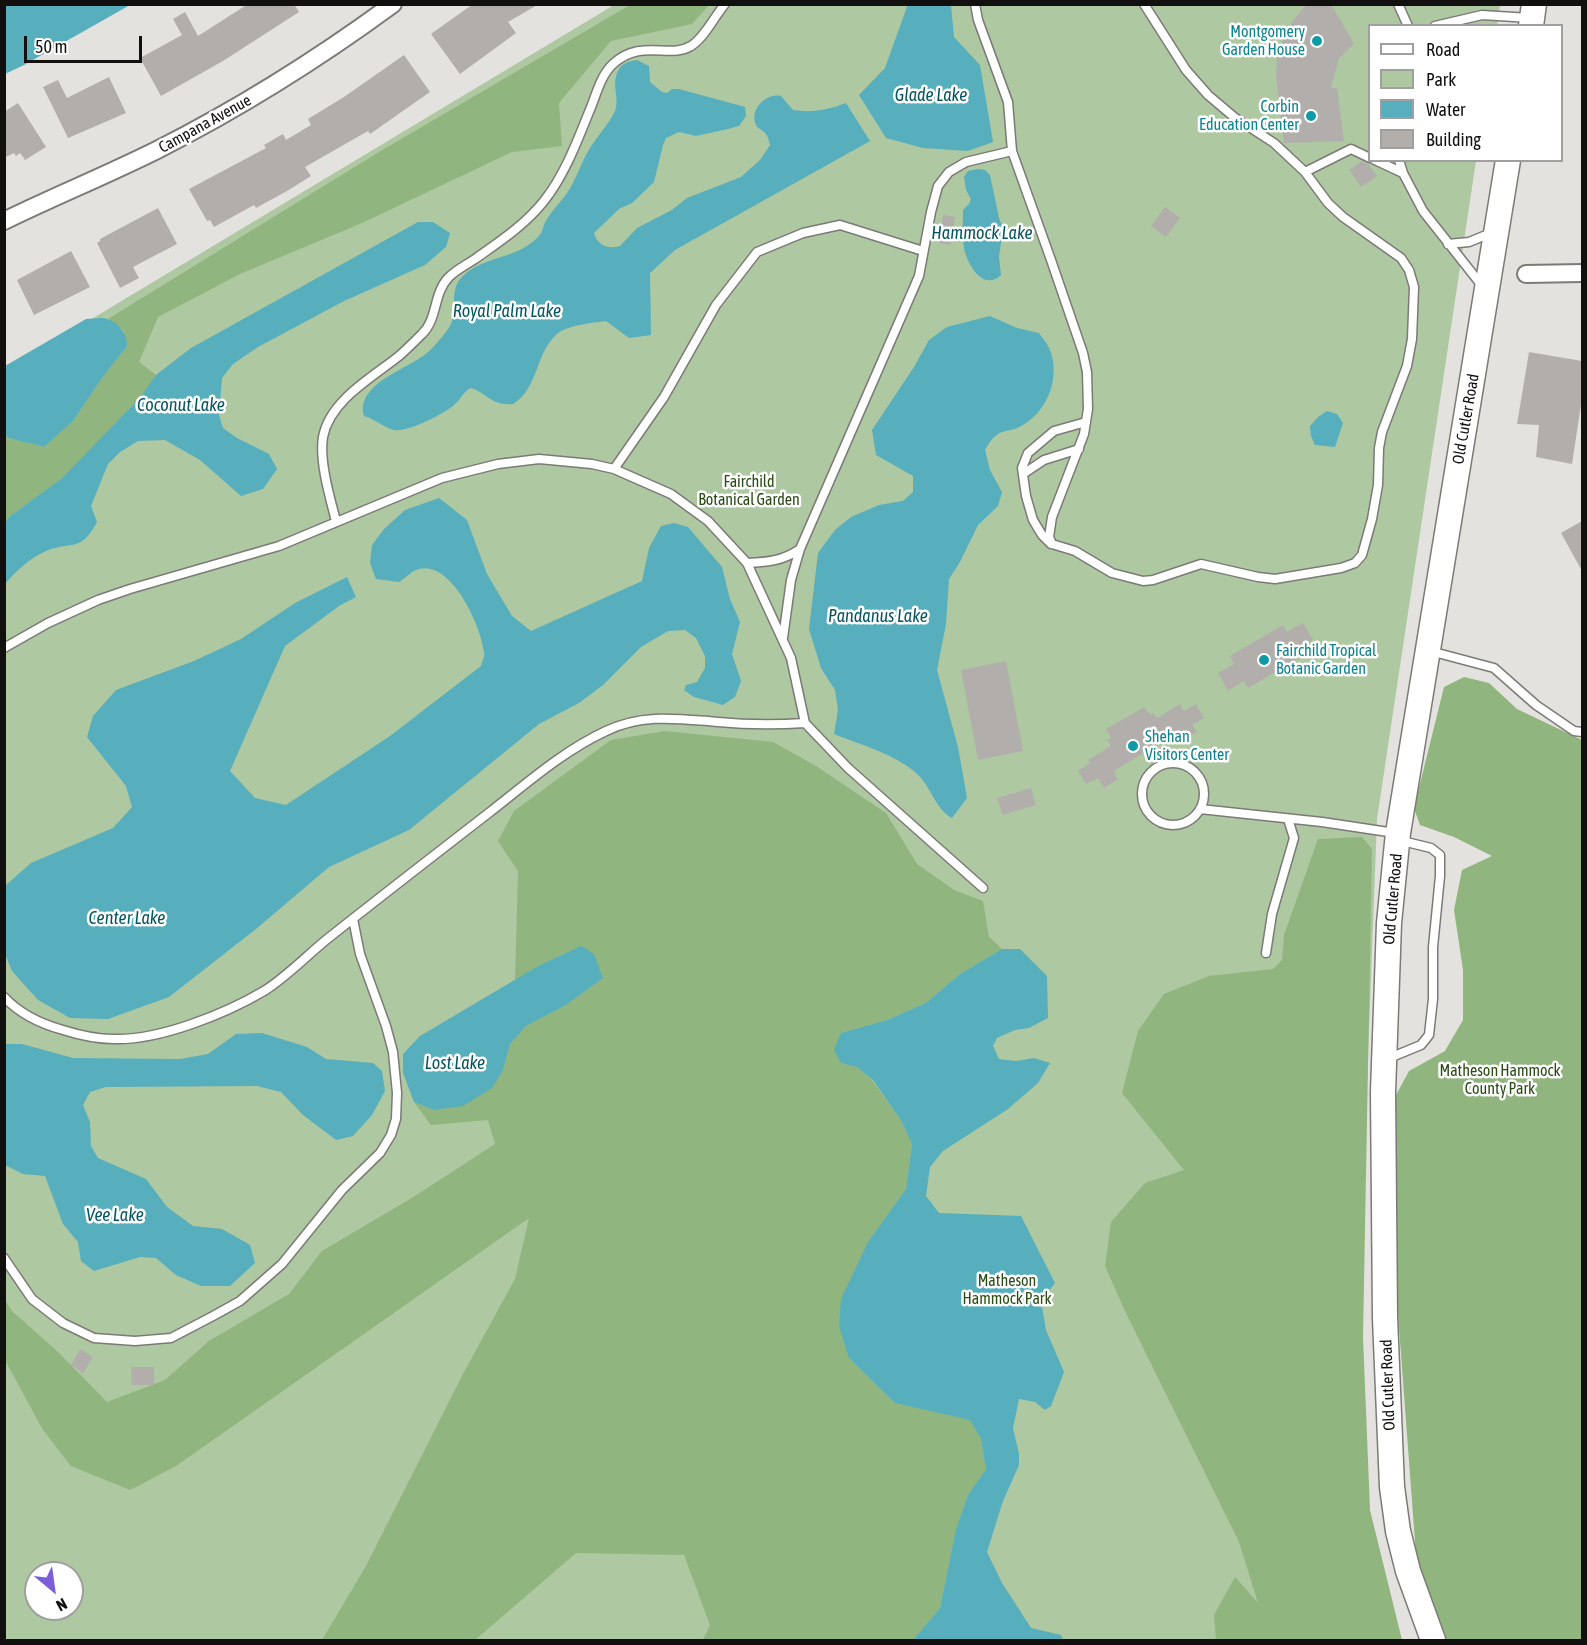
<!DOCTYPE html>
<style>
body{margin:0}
#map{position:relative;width:1587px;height:1645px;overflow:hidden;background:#e4e2de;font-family:"Asap Condensed",sans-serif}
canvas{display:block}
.frame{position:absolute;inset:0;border:6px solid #11100f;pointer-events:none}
.legend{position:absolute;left:1368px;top:24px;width:195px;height:138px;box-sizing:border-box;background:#fff;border:2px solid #a09f9f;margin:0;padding:8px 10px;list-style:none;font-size:18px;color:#11100f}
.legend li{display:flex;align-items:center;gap:12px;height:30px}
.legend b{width:30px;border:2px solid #a09f9f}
.north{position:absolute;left:24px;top:1561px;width:60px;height:60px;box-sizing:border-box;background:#fff;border:2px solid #a09f9f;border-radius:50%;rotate:151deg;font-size:16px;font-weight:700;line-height:24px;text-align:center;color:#11100f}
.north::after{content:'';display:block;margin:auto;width:21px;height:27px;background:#7e5dd8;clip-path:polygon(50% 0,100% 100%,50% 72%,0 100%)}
.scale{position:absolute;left:24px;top:36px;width:118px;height:27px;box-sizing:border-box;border:3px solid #11100f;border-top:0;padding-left:8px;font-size:18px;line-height:21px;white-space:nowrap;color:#11100f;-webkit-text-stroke:4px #fff;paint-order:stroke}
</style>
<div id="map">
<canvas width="1587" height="1645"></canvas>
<div class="frame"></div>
<ul class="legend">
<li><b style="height:8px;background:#fff"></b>Road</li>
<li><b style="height:16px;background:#aec8a2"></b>Park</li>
<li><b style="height:16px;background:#57aebd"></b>Water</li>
<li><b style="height:16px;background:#b2aeac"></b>Building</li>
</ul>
<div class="north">N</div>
<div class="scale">50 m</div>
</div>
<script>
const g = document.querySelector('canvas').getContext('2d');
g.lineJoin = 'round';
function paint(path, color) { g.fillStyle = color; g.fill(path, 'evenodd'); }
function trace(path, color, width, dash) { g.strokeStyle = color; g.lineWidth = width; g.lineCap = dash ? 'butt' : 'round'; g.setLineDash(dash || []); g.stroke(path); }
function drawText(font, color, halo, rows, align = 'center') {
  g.font = font + ' "Asap Condensed",sans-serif'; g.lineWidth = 5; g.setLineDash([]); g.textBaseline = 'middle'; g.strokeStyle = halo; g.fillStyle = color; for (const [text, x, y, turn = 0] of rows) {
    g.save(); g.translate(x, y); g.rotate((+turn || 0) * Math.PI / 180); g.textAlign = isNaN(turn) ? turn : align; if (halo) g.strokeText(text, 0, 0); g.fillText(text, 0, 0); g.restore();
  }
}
paint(new Path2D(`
 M 614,5 L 1500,5 L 1497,25 L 1370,26 L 1370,160 L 1476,161 L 1377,819 L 1354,1431 L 1393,1640 L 5,1640 L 5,371 ZM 36,1573 L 72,1573 L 72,1609 L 36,1609 Z`), '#aec8a2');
paint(new Path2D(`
 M 630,5 L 709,5 L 692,24 L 611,41 L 559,103 L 562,146 L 512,152 L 362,223 L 240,274 L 158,317 L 139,362 L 156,375 L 140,399 L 61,479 L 10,516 L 5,523 L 5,436 C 17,442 30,442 44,447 L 73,421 L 102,378 L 127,346 L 123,330 L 108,319 L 379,152 Z
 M 1464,677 L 1489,683 L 1517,709 L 1582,740 L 1582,1640 L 1447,1640 L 1416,1555 L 1397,1301 L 1396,1095 L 1409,1071 L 1445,1051 L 1463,1020 L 1463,970 L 1454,910 L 1462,870 L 1492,856 L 1454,837 L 1420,825 L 1414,808 L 1444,687 Z
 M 665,731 L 773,742 L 816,766 L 886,813 L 917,864 L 954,890 L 983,901 L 989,937 L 1002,949 L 960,974 L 926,1003 L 887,1020 L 841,1033 L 841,1063 L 857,1066 L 872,1080 L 902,1122 L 912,1144 L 906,1189 L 868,1242 L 849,1358 L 895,1403 L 970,1419 L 981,1439 L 986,1469 L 968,1495 L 956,1529 L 940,1608 L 913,1640 L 703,1640 L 710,1625 L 684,1555 L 576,1553 L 475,1640 L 322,1640 L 366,1566 L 464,1372 L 515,1279 L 529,1218 L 176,1466 L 130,1490 L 71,1466 L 43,1430 L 5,1360 L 4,1298 L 12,1311 L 58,1352 L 107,1402 L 165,1380 L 209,1341 L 289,1294 L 322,1251 L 415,1196 L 495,1144 L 488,1120 L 431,1125 L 414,1102 L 434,1110 L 503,1070 L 510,1044 L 526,1026 L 566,1005 L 603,978 L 581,946 L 540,965 L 515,981 L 518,871 L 498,841 L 514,811 L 611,740 Z
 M 1362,837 L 1372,849 L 1363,1337 L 1370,1510 L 1402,1640 L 1216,1640 L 1214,1615 L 1235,1577 L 1258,1603 L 1239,1542 L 1124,1309 L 1105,1266 L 1111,1222 L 1145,1183 L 1184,1170 L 1122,1093 L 1138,1031 L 1164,994 L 1209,976 L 1273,969 L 1282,960 L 1284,935 L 1318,839 Z`), '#90b57e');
paint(new Path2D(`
 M 908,4 L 951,5 L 954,37 L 980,65 L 993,142 L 968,151 L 923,148 L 886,138 L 859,95 L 885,68 Z
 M 4,5 L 5,4 L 130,5 L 24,65 L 5,74 Z
 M 637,60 L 649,66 L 650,82 L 662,92 L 667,93 L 672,89 L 679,89 L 745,107 L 746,116 L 739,126 L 728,129 L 696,136 L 679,132 L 666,138 L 663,145 L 654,182 L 632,203 L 619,209 L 594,233 C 597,245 609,250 620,246 L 637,228 L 672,210 L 687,198 L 741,177 L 760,160 L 770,145 C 769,141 768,135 764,132 C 761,129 756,128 755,122 C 751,108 767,93 781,96 L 793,110 C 812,113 828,110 846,103 L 870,141 L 675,250 L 650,273 L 651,335 L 629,338 L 606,321 C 594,323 566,325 557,334 C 535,353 539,388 513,404 C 490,406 487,392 470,388 C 463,393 460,400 454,405 C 444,414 406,433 394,430 C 383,427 375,419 364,416 C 355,384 408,369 427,353 C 432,349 451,328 452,321 C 457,304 449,288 464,275 C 485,256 516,259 537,238 C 544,232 542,226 547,219 C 553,209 563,200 569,190 C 578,176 582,159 592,145 C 599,134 609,124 615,111 C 620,99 611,84 618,71 C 622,63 629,61 637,60 Z
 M 978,169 L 985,170 L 990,175 L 999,218 L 1003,228 L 999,257 L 1001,275 C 983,292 967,264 964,248 C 962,236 963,223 963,210 L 969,204 L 971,199 L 966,190 L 964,177 L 968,171 Z
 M 418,222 L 433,222 L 450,233 L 446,247 L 425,265 L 344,301 L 258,347 L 233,364 L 222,378 L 219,415 L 223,428 L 237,438 L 269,454 L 277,469 L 263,489 L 241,496 L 200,460 L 165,440 L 138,441 L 120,452 L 108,464 L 91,506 L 97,522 C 81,553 70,541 46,551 C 30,558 16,571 5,584 L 5,523 L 10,516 L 61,479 L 139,399 L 156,375 L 191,348 Z
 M 990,316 L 1017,328 L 1039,333 C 1042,338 1047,343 1049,348 C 1061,374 1049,408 1026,423 C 1006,437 1000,423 985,450 L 990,470 L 1002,492 L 998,506 L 978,525 L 960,562 L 949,579 L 946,624 L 937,670 L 958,747 L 967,798 L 952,818 C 934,808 931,785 915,772 C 892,753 861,745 834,734 L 838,710 L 835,690 L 821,668 L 809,629 L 818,553 L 835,530 L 851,517 L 879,505 L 903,501 L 913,492 L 913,476 L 876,455 L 872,430 L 914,367 L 929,340 L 947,327 Z
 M 86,319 C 92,319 102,317 107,319 C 118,322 128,335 127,346 L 102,378 L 73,421 L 44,447 C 30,442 17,442 5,436 L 5,366 Z
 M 1327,411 L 1337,414 L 1343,423 L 1335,447 L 1315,445 L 1311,436 L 1310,426 L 1318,417 Z
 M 439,498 L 467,520 L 487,574 L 512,616 L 531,631 L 642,581 L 649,548 L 661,526 L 674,523 L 688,527 L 722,567 L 730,599 L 740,622 L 732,654 L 741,681 L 735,697 L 723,705 L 694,697 L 684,690 L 686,685 L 697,682 L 705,668 L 705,656 L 696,638 L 685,630 L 668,631 L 641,647 L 603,685 L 579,703 L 539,724 L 409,830 L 329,867 L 256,929 L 169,997 L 108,1019 L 70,1018 L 38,1000 L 12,971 L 5,954 L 6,885 L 31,863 L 113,828 L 132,807 L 126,786 L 87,737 L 93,716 L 116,690 L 194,661 L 241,639 L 295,603 L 347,577 L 356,597 L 339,606 L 285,646 L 230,771 L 255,798 L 286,805 L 390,736 L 481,666 C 482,661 485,657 484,652 C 481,626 452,561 419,569 C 412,570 405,579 399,582 L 376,579 L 370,563 L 372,545 L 384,529 L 405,510 Z
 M 581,946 L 594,954 L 603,978 L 566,1005 L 526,1026 L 510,1044 L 503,1070 L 492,1088 L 463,1106 L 434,1110 L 414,1102 L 403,1073 L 403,1054 L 420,1036 L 540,965 Z
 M 1002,949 L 1020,949 L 1047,976 L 1048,1018 L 1029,1028 L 1015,1030 L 997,1038 L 993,1046 L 999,1059 L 1016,1061 L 1034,1058 L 1050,1063 L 1038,1083 L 1008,1109 L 943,1151 L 930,1167 L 926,1196 L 939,1213 L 1021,1216 L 1055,1283 L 1041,1301 L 1046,1330 L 1064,1372 L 1051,1406 L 1045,1410 L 1035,1402 L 1019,1399 L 1013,1428 L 1019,1454 L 1019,1465 L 1003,1501 L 987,1552 L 1002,1583 L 1031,1628 L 1061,1635 L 1063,1640 L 913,1640 L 940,1608 L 956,1529 L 968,1495 L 986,1469 L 981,1439 L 970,1420 L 895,1403 L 849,1358 L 839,1326 L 841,1299 L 868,1242 L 906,1189 L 912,1144 L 902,1122 L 873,1080 L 857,1067 L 841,1063 L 834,1050 L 841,1033 L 887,1020 L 926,1003 L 960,974 Z
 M 262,1033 L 307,1047 L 326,1059 L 373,1063 L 382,1071 L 385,1091 L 372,1115 L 353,1136 L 336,1140 L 303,1115 L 281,1092 L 257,1086 L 106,1087 L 90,1092 L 83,1105 L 90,1122 L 91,1146 L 98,1158 L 146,1179 L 167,1207 L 193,1226 L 222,1229 L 250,1245 L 255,1263 L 230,1286 L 201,1286 L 176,1275 L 156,1258 L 140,1257 L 94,1271 L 81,1261 L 78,1242 L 63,1224 L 45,1176 L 23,1174 L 5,1165 L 5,1044 L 22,1044 L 73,1058 L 180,1059 L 208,1054 L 236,1034 Z`), '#57aebd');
paint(new Path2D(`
 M 248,4 L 294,4 L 299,12 L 223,61 L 161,96 L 140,58 L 182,35 L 173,19 L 185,12 L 198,36 Z
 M 473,4 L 539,4 L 508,22 L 516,33 L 460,74 L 431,34 Z
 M 1307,4 L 1331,4 L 1354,44 L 1339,58 L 1331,88 L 1337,88 L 1344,141 L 1284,143 L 1276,77 L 1277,58 L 1287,28 Z
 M 404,55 L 430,92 L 370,134 L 368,131 L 305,167 L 311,176 L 287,191 L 256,208 L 254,205 L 214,227 L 210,220 L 207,221 L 189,189 L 266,148 L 264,145 L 283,134 L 286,140 L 311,125 L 308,119 L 344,97 Z
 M 109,77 L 126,113 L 68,138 L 43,87 L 58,80 L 67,98 Z
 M 18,103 L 46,147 L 25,160 L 20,153 L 16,156 L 14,153 L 4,158 L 4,112 Z
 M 1362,161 L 1368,164 L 1377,176 L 1361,187 L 1349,170 Z
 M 1165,207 L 1180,218 L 1166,237 L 1151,226 Z
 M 158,208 L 177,244 L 133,267 L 139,278 L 120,288 L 97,243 L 100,241 L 100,239 Z
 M 943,215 L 955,217 L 951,245 L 939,243 Z
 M 71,251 L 90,287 L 34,315 L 17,280 Z
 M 1529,352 L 1582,361 L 1582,398 L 1572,464 L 1536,457 L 1539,425 L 1517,424 Z
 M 1582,521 L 1582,571 L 1561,533 Z
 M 1303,623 L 1313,640 L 1297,650 L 1301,657 L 1248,688 L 1244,681 L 1228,691 L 1218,673 L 1234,664 L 1230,656 L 1283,625 L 1287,632 Z
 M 1006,661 L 1023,751 L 978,760 L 961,670 Z
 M 1180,704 L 1184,711 L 1196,704 L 1204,718 L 1192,725 L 1197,732 L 1182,740 L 1177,732 L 1114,771 L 1118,779 L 1104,788 L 1098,778 L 1086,784 L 1078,771 L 1090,763 L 1088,760 L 1111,746 L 1107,740 L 1111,738 L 1106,729 L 1144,707 L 1150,715 L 1153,713 L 1157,718 Z
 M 1031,788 L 1036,805 L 1003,815 L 997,798 Z
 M 80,1349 L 93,1357 L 83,1373 L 71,1365 Z
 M 131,1367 L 154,1367 L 154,1385 L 132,1385 Z`), '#b2aeac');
const service = new Path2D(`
 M 975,4 L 978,20 L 1008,102 L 1012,151 L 1051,260 L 1083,353 L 1087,372 L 1088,409 L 1084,434 L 1052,517 L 1049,537 L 1052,544 L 1075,551 L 1112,573 L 1143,581 L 1153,580 L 1201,564 L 1258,577 L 1275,579 L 1341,568 L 1355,563 L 1362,555 L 1372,519 L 1378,485 L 1379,448 L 1382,432 L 1407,366 L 1412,339 L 1414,287 L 1409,270 L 1401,258 L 1343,217 L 1328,203 L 1305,172 L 1274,143 L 1234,117 L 1208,95 L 1186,70 L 1144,4
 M 1398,4 L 1408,26
 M 1435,26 L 1482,15 L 1530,18
 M 1375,160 L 1403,173
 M 1399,160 L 1403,173 L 1423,211 L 1483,287
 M 1305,172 L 1351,149 L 1370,158
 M 1448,244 L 1469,242 L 1491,233
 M 614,469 L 664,397 L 716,305 L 757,252 L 803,233 L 840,225 L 923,251
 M 1023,474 L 1044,460 L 1079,449
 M 336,521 C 330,498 319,461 323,437 C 330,400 373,377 399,356 C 407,349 415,341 422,334 C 438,319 433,293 449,277 C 456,270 466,265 475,259 C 499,242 525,225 544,201 C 564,176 577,142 589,112 C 596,96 600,76 613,64 C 641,38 670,59 691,46 C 705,37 714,17 725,4
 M 1051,544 L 1042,535 L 1033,520 L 1026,496 L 1022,468 L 1028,453 L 1054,431 L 1086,422
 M 747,563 C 767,562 783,561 800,549
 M 783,638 L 791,580 L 800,549 L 919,276 L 931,212 L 938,186 L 949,172 L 966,162 L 1012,151
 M 4,648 L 48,623 L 98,600 L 130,589 L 279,546 L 442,478 L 498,464 L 539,459 L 592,464 L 614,469 L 671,494 L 708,521 L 747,563 L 791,658 L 805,723 L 848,768 L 983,888
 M 1430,651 L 1494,668 L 1536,705 L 1574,731 L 1582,732
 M1142 794a31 31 0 1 1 62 0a31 31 0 1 1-62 0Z
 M 1200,809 L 1322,822 L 1395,833
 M 1266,953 L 1272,914 L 1294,838 L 1288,819
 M 4,997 C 20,1014 41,1024 63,1030 C 79,1035 96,1039 113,1039 C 158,1041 225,1014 264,991 C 288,976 309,953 331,936 C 384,894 437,853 490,812 C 527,783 563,751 606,731 C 643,713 679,719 718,722 C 748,725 776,725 805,723
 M 1387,1059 L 1421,1045 L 1429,1035 L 1433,999 L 1433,947 L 1440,876 L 1440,855 L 1431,848 L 1398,840
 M 4,1258 L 32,1299 L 63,1323 L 94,1338 L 135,1341 L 171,1338 L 213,1316 L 240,1301 L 282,1264 L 342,1190 L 380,1153 L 391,1135 L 396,1119 L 397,1093 L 393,1052 L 386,1026 L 360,954 L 353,919`);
const minor = new Path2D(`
 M 4,221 C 55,196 107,175 157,150 C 240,108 318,59 393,4
 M 1526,274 L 1582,273`);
const secondary = new Path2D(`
 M 1531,26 L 1534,4
 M 1433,1640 L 1408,1571 L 1398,1531 L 1392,1487 L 1385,1318 L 1383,1092 L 1389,923 L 1398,833 L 1508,160`);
trace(service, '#7c7a76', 11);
trace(minor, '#7c7a76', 20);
trace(secondary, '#7c7a76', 27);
trace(service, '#fff', 8);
trace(minor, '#fff', 16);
trace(secondary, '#fff', 24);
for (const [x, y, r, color] of [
 [1317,41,6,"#0f9aa8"],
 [1311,116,6,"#0f9aa8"],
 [1264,660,6,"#0f9aa8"],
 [1133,746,6,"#0f9aa8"]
]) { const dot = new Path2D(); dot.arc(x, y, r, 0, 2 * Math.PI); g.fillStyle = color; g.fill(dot); trace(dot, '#fff', 2); }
drawText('16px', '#0d838f', '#fff', [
 ["Montgomery",1305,32],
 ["Garden House",1305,50],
 ["Corbin",1299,107],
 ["Education Center",1299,125],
 ["Fairchild Tropical",1276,651,"left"],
 ["Botanic Garden",1276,669,"left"],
 ["Shehan",1145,737,"left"],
 ["Visitors Center",1145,755,"left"]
], 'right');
drawText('16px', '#11100f', '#fff', [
 ["Campana Avenue",205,124,-29],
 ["Old Cutler Road",1466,419,-80],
 ["Old Cutler Road",1393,899,-85],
 ["Old Cutler Road",1388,1385,-92]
]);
drawText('16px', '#294c14', '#fff', [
 ["Fairchild",749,482],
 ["Botanical Garden",749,500],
 ["Matheson Hammock",1500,1071],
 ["County Park",1500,1089],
 ["Matheson",1007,1281],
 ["Hammock Park",1007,1299]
]);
drawText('italic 18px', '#055560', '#fff', [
 ["Glade Lake",931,95],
 ["Hammock Lake",982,233],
 ["Royal Palm Lake",507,311],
 ["Coconut Lake",181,405],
 ["Pandanus Lake",878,616],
 ["Center Lake",127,918],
 ["Lost Lake",455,1063],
 ["Vee Lake",115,1215]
]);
</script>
